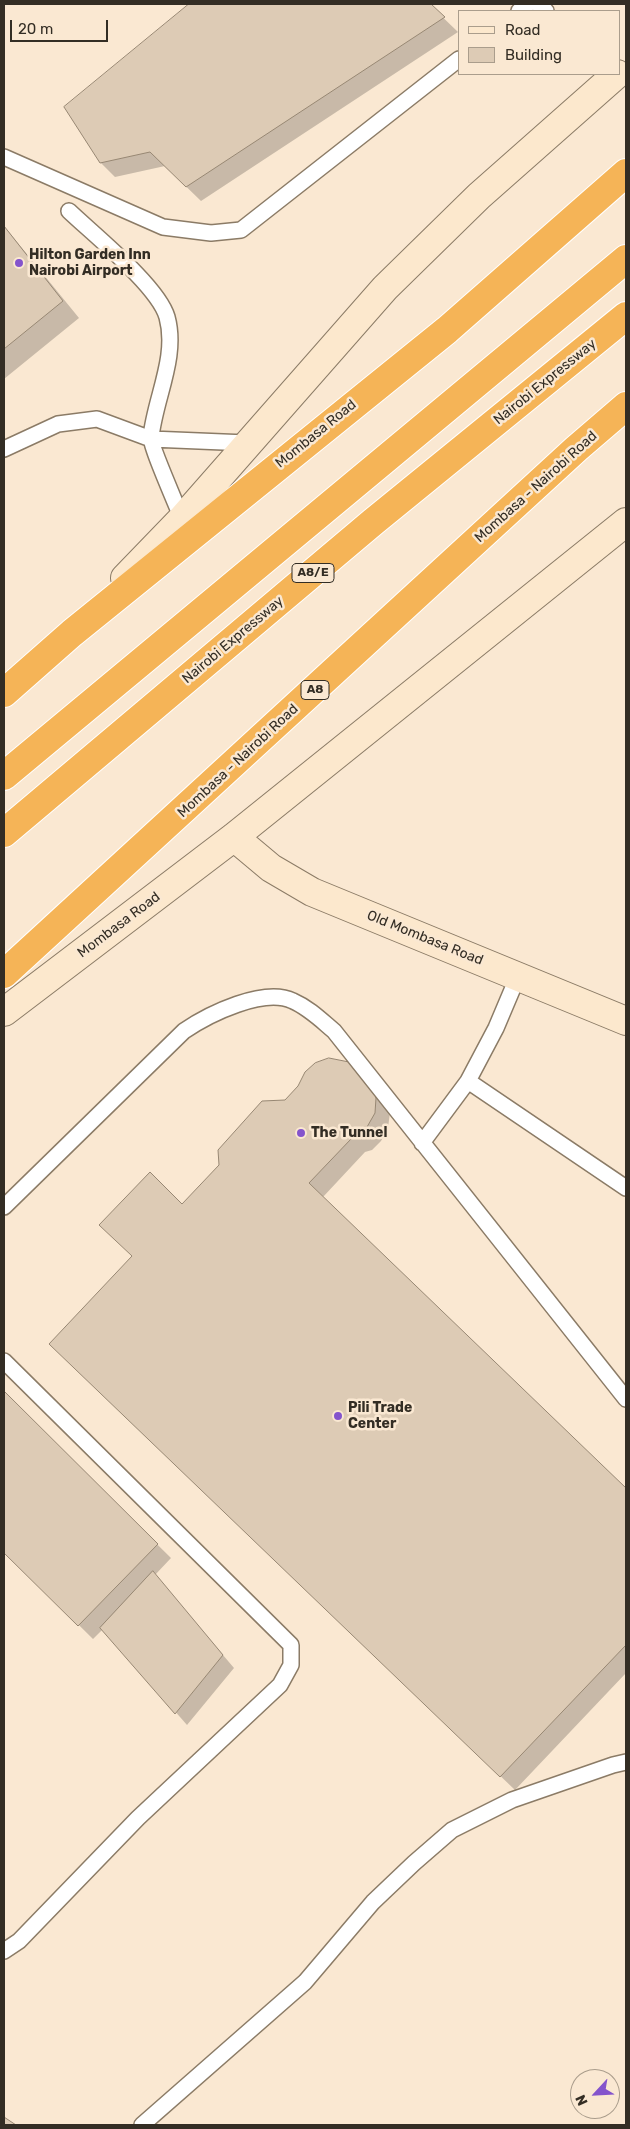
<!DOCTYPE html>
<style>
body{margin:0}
#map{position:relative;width:630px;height:2129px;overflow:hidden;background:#fae8d2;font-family:Rubik,sans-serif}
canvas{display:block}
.frame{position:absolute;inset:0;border:5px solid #332d24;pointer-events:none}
.legend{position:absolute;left:458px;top:10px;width:162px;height:65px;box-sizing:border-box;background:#fae8d2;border:1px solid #aa9d8c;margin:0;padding:6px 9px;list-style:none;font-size:15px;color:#332d24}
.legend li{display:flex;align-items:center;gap:10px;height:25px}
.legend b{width:25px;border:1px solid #aa9d8c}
.north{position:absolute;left:570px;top:2069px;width:50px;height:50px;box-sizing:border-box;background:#fae8d2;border:1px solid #aa9d8c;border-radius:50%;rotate:245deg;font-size:14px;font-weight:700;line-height:20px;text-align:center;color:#332d24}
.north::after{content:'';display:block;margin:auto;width:18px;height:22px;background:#8454cc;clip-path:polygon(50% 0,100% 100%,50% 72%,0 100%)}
.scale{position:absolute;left:10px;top:20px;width:98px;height:22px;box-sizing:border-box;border:2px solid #332d24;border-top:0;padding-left:6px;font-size:15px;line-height:18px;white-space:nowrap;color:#332d24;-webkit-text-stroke:4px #fae8d2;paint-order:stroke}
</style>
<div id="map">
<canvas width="630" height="2129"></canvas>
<div class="frame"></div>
<ul class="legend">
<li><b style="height:6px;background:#fce8cd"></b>Road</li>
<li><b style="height:14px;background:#ddcbb5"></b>Building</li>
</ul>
<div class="north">N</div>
<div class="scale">20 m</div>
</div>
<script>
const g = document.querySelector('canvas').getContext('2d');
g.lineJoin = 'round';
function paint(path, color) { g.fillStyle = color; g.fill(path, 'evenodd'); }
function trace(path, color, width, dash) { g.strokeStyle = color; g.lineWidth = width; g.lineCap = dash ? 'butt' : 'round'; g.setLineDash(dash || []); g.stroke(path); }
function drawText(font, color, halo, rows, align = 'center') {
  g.font = font + ' Rubik,sans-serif'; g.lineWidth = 5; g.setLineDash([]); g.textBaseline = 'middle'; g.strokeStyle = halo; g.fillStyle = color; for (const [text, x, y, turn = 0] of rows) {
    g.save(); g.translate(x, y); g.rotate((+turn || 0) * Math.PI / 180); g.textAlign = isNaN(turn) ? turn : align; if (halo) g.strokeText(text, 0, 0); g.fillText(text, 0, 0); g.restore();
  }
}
paint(new Path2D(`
 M 191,4 L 429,4 L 458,32 L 201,201 L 165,166 L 115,177 L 101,163 L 65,107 Z
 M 4,226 L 79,318 L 4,379 Z
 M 353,1064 L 390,1112 L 388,1128 L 381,1141 L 372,1150 L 365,1152 L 323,1197 L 626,1489 L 626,1673 L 515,1790 L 64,1358 L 182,1205 L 286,1101 Z
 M 4,1393 L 171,1558 L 155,1575 L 234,1668 L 187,1725 L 103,1629 L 93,1639 L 4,1551 Z`), '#0003');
const building = new Path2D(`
 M 189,4 L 431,4 L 445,17 L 186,187 L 150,152 L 100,163 L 64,107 Z
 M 4,226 L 63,301 L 4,349 Z
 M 329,1058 L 354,1063 L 373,1084 L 376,1098 L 375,1113 L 367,1127 L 358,1136 L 351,1139 L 309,1183 L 626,1488 L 626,1645 L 500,1777 L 49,1344 L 132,1256 L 99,1225 L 150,1172 L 182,1204 L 219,1165 L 218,1150 L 262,1101 L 285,1100 L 298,1086 L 305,1072 L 315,1063 Z
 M 4,1391 L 158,1544 L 78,1626 L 4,1553 Z
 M 153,1571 L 223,1655 L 175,1714 L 100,1628 Z
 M 4,2117 L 16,2125 L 4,2125 Z`);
paint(building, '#ddcbb5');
trace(building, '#978773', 1);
const lane = new Path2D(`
 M 538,4 L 546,11
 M 519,11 L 528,4
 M 4,157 L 163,227 L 211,233 L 241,230 L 459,59
 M 69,211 C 93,234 158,286 167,317 C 178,357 155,398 151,437 C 150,445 177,506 182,519
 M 4,449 L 58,424 L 97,419 L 151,439 L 247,443
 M 468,1081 L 626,1188
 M 422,1143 L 468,1081 L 496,1028 L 518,976
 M 4,1207 L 184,1031 C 209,1014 264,987 293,1001 C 309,1008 321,1020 334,1031 L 626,1399
 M 4,1361 L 291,1645 L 291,1665 L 280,1685 L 138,1818 L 19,1941 L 4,1951
 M 142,2125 L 305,1982 L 373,1902 L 414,1863 L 452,1830 L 512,1800 L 613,1765 L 626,1762`);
const secondary = new Path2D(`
 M 125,578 L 182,519 L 385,288 L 479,196 L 617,74
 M 234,837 L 271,868 L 312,892 L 626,1021
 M 4,1012 L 234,837 L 626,522`);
const highway = new Path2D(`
 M 4,693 L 72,633 L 447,330 L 626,173
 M 4,776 L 626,259
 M 4,833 L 373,522 L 626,316
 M 4,974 L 576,449 L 626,406`);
trace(lane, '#8b7b66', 18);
trace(secondary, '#8b7b66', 30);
trace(highway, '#fff', 30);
trace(lane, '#fff', 15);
trace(secondary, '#fce8cd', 28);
trace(highway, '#f5b457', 28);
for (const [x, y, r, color] of [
 [19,263,5,"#8454cc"],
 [301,1133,5,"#8454cc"],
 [338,1416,5,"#8454cc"]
]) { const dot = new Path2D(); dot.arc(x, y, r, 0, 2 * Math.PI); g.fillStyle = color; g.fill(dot); trace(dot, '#fae8d2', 2); }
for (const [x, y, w] of [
 [313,573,42],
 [315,690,28]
]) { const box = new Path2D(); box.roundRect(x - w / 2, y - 9.5, w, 19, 4); g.fillStyle = '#fae8d2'; g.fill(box); trace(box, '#332d24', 1); }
drawText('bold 12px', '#332d24', null, [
 ["A8/E",313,573],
 ["A8",315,690]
]);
drawText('bold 14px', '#332d24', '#fae8d2', [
 ["Hilton Garden Inn",29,255],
 ["Nairobi Airport",29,271],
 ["The Tunnel",311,1133],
 ["Pili Trade",348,1408],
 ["Center",348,1424]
], 'left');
drawText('14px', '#332d24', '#fae8d2', [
 ["Nairobi Expressway",545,382,-39],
 ["Mombasa Road",316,434,-39],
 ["Mombasa - Nairobi Road",536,487,-42],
 ["Nairobi Expressway",233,640,-40],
 ["Mombasa - Nairobi Road",238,761,-43],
 ["Mombasa Road",119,925,-37],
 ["Old Mombasa Road",425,938,22]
]);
</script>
